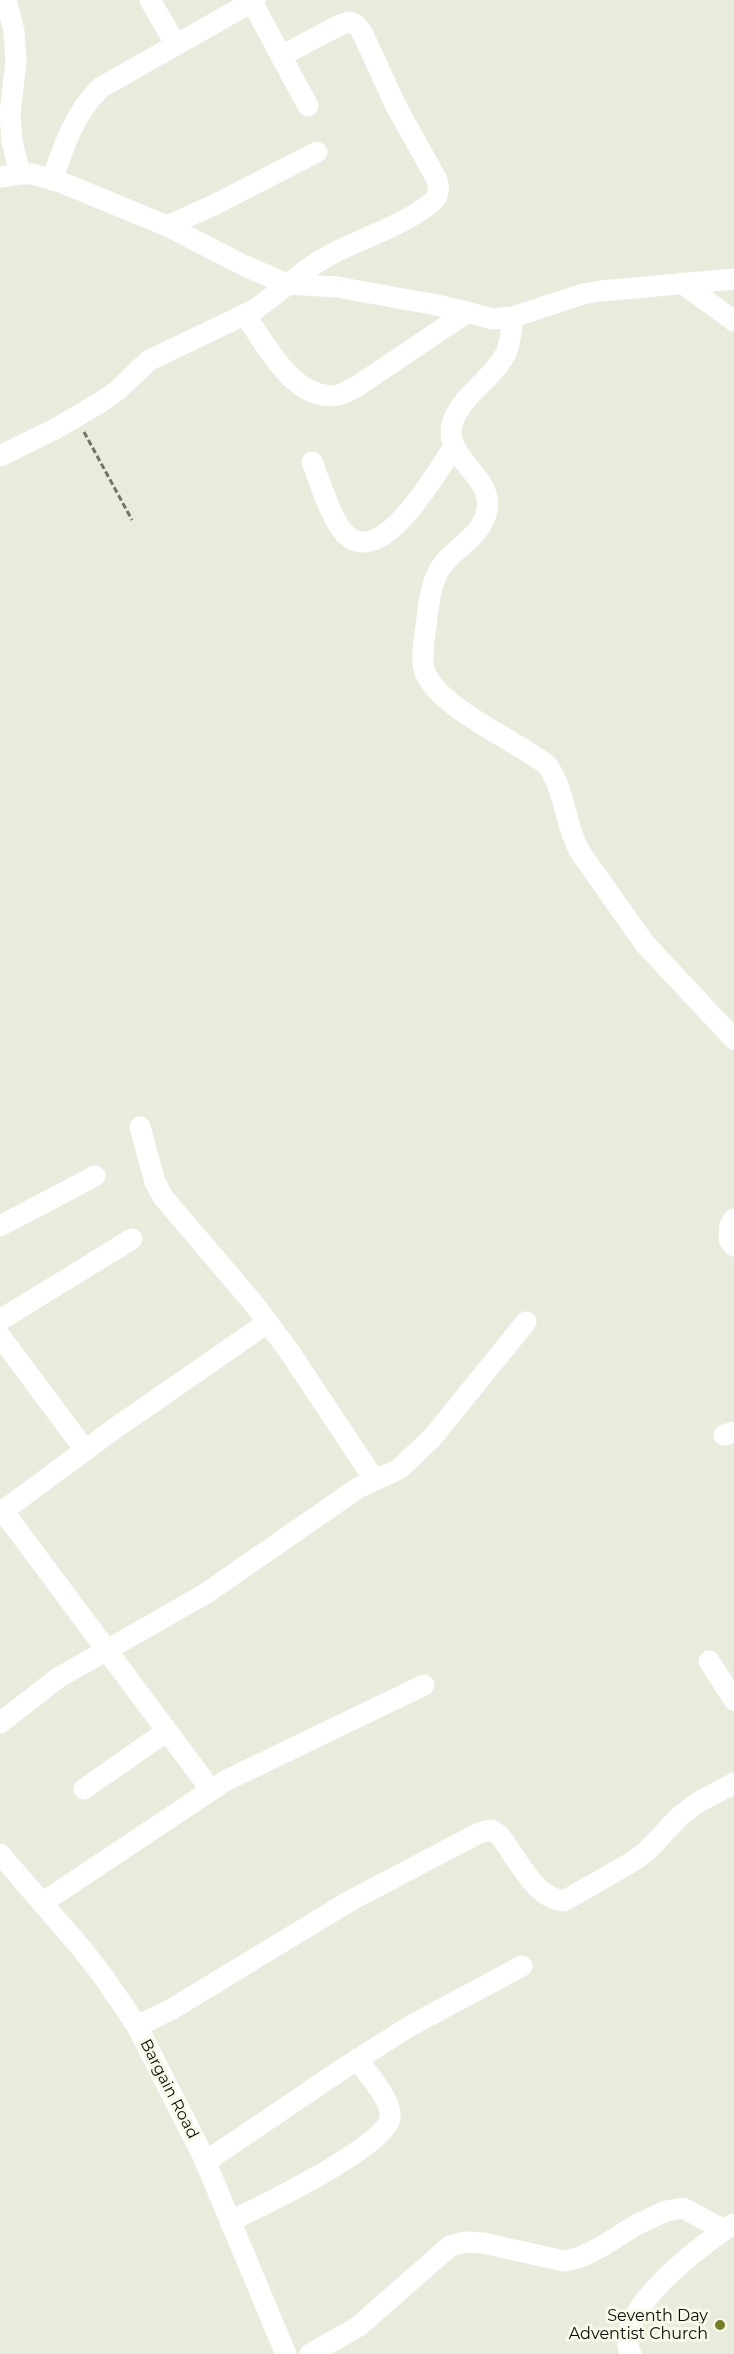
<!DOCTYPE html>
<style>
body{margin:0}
canvas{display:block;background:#e9ecdc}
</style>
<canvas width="734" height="2354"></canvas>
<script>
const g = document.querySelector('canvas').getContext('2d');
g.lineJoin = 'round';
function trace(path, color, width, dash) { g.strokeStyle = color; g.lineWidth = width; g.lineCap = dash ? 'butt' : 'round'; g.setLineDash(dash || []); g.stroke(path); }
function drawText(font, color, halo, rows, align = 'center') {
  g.font = font + ' Montserrat,sans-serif'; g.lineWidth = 6; g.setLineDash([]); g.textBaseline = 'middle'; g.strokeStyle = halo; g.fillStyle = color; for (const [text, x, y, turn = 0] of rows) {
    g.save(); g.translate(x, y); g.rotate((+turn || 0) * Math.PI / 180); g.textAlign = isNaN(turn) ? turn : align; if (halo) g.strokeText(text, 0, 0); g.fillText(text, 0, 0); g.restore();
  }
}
trace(new Path2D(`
 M 84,432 L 132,520`), '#717369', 3, [6, 3]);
trace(new Path2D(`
 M 6,0 L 14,31 L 16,61 L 10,114 L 12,141 L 20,174
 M 150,0 L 176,45
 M 252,2 L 308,106
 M 0,177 L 20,174 L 33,174 L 63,183 L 167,226 L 245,266 L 287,284 L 337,287 L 442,306 L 493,319 L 513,317 L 583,294 L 601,291 L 734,279
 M 52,180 C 64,146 74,114 100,88 L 255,0
 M 167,226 L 214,205 L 317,152
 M 682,283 L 734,321
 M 245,315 C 267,345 294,403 339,395 C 344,393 350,390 356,387 L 466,313
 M 513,317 C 511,330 511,342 506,353 C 493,379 463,394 453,421 C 440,457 494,475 487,510 C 482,538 452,548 439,570 C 430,586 428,609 426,627 C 424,641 420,659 425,672 C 439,708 515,740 547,765 C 566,791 564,824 580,852 L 645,944 L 734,1039
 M 0,456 L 57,428 L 101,402 L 118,390 L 148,361 L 254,310 C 280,293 300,271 328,256 C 361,238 400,227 430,204 C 439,197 440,190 437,180 L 396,106 L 362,32 L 356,25 L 349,22 L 340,25 L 281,56
 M 312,462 C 320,482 327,507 339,526 C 375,583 437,472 454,446
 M 140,1127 L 155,1182 L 163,1197 L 254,1304 L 289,1351 L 374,1479
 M 734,1219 L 730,1225 L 729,1239 L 734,1246
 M 0,1226 L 95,1176
 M 0,1320 L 132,1239
 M 0,1336 L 85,1450
 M 724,1435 L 734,1432
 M 3,1511 L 211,1790
 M 0,1513 L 114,1429 L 267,1323
 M 709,1661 L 734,1700
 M 0,1723 L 58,1678 L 205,1594 L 358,1488 L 399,1469 L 432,1438 L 526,1322
 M 84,1789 L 167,1731
 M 0,1854 L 82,1949 L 103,1976 L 137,2026 L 203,2156 L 286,2354
 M 42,1903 L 225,1781 L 424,1685
 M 137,2026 L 172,2009 L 348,1902 L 479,1833 L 491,1830 L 499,1835 C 517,1856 533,1898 564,1901 L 632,1862 L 647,1851 L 680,1816 L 697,1803 L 734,1783
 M 205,2162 L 347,2066 L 410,2026 L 522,1966
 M 230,2221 C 260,2207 385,2147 390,2118 C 393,2101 367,2073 357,2059
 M 310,2354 L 359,2326 L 450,2246 L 466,2242 L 483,2243 L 564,2261 L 581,2257 L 601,2247 L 636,2225 L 666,2211 L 683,2208 L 724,2230
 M 631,2354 C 608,2313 704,2244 733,2224`), '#fff', 21);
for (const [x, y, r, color] of [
 [720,2325,6,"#757d28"]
]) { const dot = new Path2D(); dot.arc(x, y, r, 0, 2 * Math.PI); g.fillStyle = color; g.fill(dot); trace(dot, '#f7f9e9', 2); }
drawText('16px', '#0c0d08', '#f7f9e9', [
 ["Bargain Road",169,2089,63]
]);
drawText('16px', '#0c0d08', '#f7f9e9', [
 ["Seventh Day",708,2316],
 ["Adventist Church",708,2334]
], 'right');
</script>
